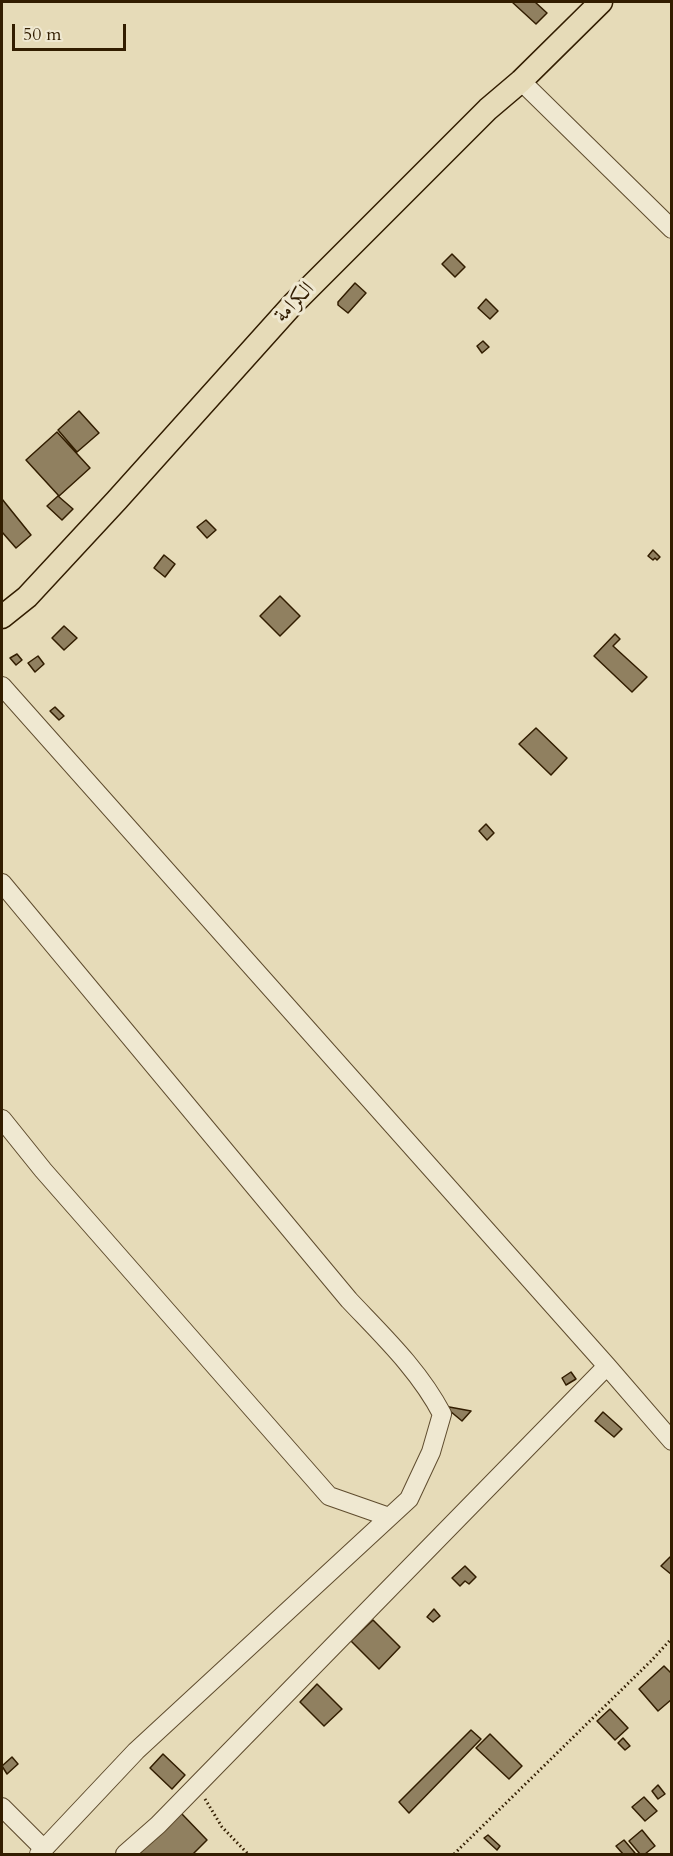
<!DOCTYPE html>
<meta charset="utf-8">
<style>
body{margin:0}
#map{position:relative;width:673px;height:1856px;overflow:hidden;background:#e6dbb8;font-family:Cardo,serif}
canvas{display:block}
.frame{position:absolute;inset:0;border:3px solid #321d00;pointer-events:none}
.scale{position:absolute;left:12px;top:24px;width:114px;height:27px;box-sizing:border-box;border:3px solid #321d00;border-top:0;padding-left:8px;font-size:18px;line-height:21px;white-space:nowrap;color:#321d00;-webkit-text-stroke:4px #efe8d1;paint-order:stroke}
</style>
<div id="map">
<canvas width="673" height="1856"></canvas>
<div class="frame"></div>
<div class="scale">50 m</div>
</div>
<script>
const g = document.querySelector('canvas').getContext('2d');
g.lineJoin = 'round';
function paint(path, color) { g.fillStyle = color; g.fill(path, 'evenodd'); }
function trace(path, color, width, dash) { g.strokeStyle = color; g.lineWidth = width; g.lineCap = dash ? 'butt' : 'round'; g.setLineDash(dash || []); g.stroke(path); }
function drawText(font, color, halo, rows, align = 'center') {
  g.font = font + ' Cardo,Amiri,serif'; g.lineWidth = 6; g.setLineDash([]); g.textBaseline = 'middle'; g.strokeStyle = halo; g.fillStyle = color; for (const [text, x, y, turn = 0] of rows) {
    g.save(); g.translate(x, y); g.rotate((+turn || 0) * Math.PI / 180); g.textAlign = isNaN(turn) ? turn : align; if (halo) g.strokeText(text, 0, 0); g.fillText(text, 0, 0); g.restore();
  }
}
const building = new Path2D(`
 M 512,2 L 535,2 L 547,13 L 536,24 Z
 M 452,254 L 465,267 L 455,277 L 442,264 Z
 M 355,283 L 366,293 L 348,313 L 338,305 L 338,302 Z
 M 486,299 L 498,311 L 490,319 L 478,308 Z
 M 483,341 L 489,347 L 482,353 L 477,346 Z
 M 79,411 L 99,433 L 77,452 L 58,430 Z
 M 57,432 L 90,468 L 59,496 L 26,460 Z
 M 58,496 L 73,509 L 62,520 L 47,506 Z
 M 2,499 L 31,535 L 16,548 L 2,532 Z
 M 206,520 L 216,530 L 207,538 L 197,527 Z
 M 653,550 L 660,557 L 657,560 L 655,558 L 653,560 L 648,556 Z
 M 164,555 L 175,564 L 165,577 L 154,568 Z
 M 280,596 L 300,616 L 280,636 L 260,616 Z
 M 64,626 L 77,638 L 64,650 L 52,638 Z
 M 615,634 L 620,639 L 613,646 L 647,677 L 632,692 L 594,656 Z
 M 17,654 L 22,660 L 16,665 L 10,658 Z
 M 38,656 L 44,664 L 35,672 L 28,663 Z
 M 55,707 L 64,716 L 59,720 L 50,711 Z
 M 536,728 L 567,758 L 551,775 L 519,744 Z
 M 486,824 L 494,833 L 487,840 L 479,831 Z
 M 571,1372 L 576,1379 L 566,1385 L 562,1378 Z
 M 444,1406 L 471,1411 L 462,1421 Z
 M 603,1412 L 622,1429 L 614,1437 L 595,1421 Z
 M 670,1557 L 672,1559 L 672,1575 L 661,1566 Z
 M 465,1566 L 476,1577 L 469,1584 L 465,1581 L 460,1586 L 452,1578 Z
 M 434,1609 L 440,1616 L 433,1622 L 427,1617 Z
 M 373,1620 L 400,1647 L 379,1669 L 351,1641 Z
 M 664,1666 L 672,1674 L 672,1699 L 658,1711 L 639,1689 Z
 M 317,1684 L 342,1709 L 324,1726 L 300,1702 Z
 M 610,1709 L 628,1728 L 615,1740 L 597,1721 Z
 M 471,1730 L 481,1739 L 409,1813 L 399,1802 Z
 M 490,1734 L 522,1766 L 509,1779 L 476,1748 Z
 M 623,1738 L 630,1746 L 625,1750 L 618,1743 Z
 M 163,1754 L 185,1775 L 172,1789 L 150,1768 Z
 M 12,1757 L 18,1764 L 7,1774 L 2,1766 Z
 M 658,1785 L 665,1794 L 658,1799 L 652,1791 Z
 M 644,1797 L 657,1811 L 645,1821 L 632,1807 Z
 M 181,1813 L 207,1840 L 193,1854 L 138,1854 L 137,1853 Z
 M 642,1830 L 655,1846 L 645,1854 L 640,1854 L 629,1841 Z
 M 488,1835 L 500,1846 L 497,1850 L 484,1838 Z
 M 624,1840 L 635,1853 L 633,1854 L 623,1854 L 616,1846 Z`);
paint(building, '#908060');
trace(building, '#321d00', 1.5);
const minor = new Path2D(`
 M 521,81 L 672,229
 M 2,686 L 607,1366 L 672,1441
 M 2,883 L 349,1300 C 383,1336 419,1370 442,1414 L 431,1452 L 409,1499 L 136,1751 L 39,1854
 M 2,1119 L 43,1170 L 329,1496 L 389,1517
 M 2,1807 L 44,1849
 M 125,1854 L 158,1825 L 607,1366`);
const major = new Path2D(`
 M 2,617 L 27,597 L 117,500 L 293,304 L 488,109 L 521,81 L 601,2`);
trace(minor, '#5f4c2e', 20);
trace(major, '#321d00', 25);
trace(new Path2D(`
 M 205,1799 L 222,1827 L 248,1854
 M 454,1854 L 651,1661 L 672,1638`), '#321d00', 3, [1.5, 3]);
trace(minor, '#efe8d1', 18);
trace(major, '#e6dbb8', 22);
drawText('21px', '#321d00', '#efe8d1', [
 ["الكرامة",295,303,-46]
]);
</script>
